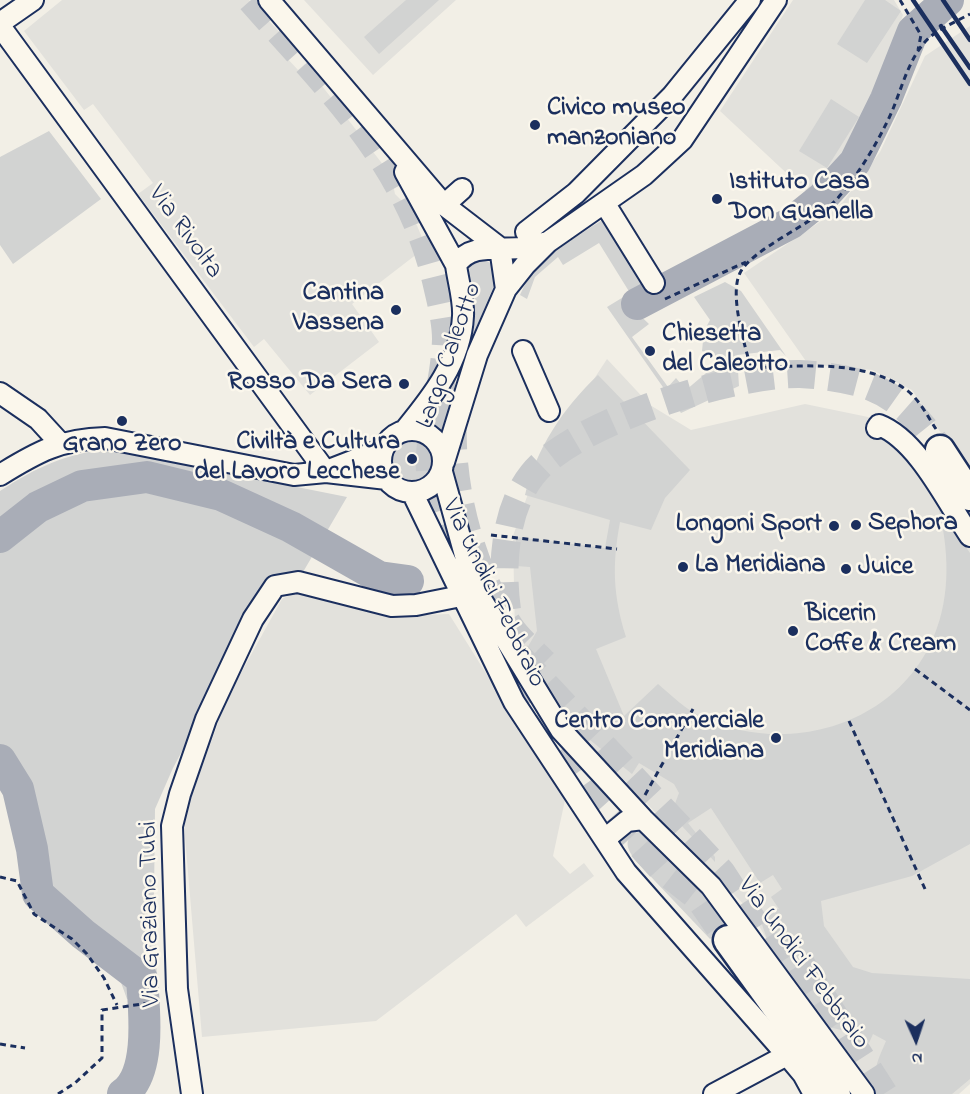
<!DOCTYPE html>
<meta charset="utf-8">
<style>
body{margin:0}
#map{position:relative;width:970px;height:1094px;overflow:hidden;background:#f2efe6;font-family:"Indie Flower",sans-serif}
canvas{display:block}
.north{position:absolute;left:886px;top:1010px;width:60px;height:60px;-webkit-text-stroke:4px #fbf7ec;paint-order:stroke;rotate:177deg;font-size:16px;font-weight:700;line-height:24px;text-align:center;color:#1b2f5e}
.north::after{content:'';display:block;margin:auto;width:21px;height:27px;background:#1b2f5e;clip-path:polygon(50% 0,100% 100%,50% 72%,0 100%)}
</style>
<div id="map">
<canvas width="970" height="1094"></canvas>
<div class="north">N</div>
</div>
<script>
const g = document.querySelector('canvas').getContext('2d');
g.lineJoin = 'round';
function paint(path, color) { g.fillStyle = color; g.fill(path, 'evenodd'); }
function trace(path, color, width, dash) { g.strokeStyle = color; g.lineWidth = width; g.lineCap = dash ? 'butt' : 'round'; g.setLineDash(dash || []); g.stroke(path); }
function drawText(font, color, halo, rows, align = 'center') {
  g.font = font + ' "Indie Flower",sans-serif'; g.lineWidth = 5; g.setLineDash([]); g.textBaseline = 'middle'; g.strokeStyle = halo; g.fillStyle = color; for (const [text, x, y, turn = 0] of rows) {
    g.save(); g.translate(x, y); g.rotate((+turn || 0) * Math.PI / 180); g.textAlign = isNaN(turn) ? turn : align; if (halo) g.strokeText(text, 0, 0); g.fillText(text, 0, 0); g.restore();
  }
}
paint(new Path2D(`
 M 62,0 L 249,0 L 287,40 L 284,44 L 291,52 L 286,57 L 298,70 L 305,64 L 391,175 L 395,194 L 403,202 L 407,202 L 426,247 L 352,304 L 379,342 L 310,395 L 264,339 L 254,347 L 138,194 L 153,183 L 93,104 L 84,110 L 24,31 Z
 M 304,0 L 456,0 L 373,75 Z
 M 793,0 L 894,0 L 903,15 L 871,107 L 851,149 L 811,196 L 720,111 Z
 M 970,26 L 970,476 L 912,390 L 872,370 L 808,364 L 744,273 L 824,219 L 843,202 L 880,152 L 925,56 Z
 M 607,359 L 650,405 L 691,430 L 805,404 L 868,417 L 911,448 L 970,539 L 970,1084 L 959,1094 L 875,1094 L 808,1008 L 750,911 L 554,707 L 526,671 L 515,636 L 513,536 L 539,463 Z
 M 296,592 L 344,601 L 392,616 L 449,614 L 565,800 L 553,856 L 570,874 L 584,863 L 594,876 L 526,927 L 516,914 L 376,1021 L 202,1037 L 185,837 L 185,814 L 227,698 L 282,599 Z`), '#e2e1dc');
paint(new Path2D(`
 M 406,0 L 439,0 L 379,54 L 364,37 Z
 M 865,0 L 885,0 L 901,11 L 867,63 L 837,44 Z
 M 831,99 L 859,117 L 827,168 L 799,151 Z
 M 49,131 L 101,199 L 13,264 L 0,245 L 0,157 Z
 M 610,215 L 650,289 L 627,303 L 649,324 L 632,337 L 668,387 L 676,378 L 686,390 L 712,368 L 718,358 L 702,351 L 704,331 L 710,320 L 694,297 L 725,282 L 741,291 L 786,356 L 780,350 L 737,355 L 739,386 L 681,413 L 607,307 L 630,293 L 599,243 L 563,265 L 558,257 L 535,277 L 527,299 L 520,295 C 536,257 577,237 610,215 Z
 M 480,260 C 492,262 496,264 498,276 L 472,338 L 468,268 L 472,262 Z
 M 598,375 L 690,470 L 665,498 L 651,530 L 620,522 C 612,565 613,595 626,637 L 596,649 L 624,716 L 658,684 C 672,696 685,709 702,717 C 786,757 897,726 934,636 C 951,595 949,549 938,506 L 970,553 L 970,844 L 912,876 L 821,901 L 824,926 L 853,967 L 872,973 L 970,979 L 970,1079 L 952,1094 L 880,1094 C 870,1074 878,1060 886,1041 L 873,1034 L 869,1043 L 849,1032 L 829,1027 L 800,990 L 768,942 L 758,913 L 779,909 L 771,897 L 782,889 L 773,875 L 760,883 L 711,808 L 688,823 L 715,857 L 715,862 L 671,814 L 679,793 L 674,784 L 639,763 L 632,774 L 579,731 L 559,707 L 527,658 L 526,650 L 537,631 L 530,567 L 516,566 L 516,537 L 605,548 L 610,520 L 525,495 C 536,449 563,408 598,375 Z
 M386 459a24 24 0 1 1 48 0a24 24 0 1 1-48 0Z
 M 107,449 L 347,497 L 296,584 L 284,583 L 198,721 L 173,768 L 155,809 L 154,897 L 157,980 L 151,998 L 127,999 L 115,966 L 42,909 L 30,889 L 28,879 L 32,849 L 18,789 L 0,760 L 0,491 C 37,467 63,455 107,449 Z
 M 641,831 L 647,834 L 694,882 L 728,926 L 710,939 L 636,861 C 626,848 622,837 641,831 Z`), '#d2d3d2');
trace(new Path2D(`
 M 637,304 L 791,223 L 822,198 L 855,162 L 886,99 L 913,31 L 948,0
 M 0,537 L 38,507 L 82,486 L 147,477 L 221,495 L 291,527 L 379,577 L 408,581
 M 0,760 L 18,789 L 32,849 L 38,894 L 83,934 L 142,979 C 144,1009 152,1074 123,1094`), '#a9adb7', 32);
trace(new Path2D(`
 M 251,0 C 329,89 410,165 437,285 C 441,302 446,322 446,339 C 445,379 432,417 430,456 C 427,501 451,546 471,585
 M 453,422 C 450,489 472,571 510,627 C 519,640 533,652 544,663
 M 507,610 C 501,568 504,510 532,475 C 573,422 734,373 800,374 C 820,375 843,378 863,384 C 899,396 920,420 940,450
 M 517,655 L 721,872 L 802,996
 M 519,677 L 540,714 L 603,804 L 662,869 L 699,898 L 728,940
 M 801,964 L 884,1094`), '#c7c9cb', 28, [28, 14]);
const minor = new Path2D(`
 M 269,0 L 444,205 L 500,248
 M 0,23 L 33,0
 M 0,26 L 326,472
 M 405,172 L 456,265
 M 605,204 L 654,283
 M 444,205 L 462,189
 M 526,232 L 576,193 L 672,96 L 750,0
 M 506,289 L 525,265 L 548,242 L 644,175 L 682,140 L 776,0
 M 523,351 L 549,411
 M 0,393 L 38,419 L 60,443
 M 877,428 L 879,425 C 918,440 947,502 970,536
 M381 461a31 31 0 1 1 62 0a31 31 0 1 1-62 0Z
 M 405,430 C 432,397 461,361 463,316 C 464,300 458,281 456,265 C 470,243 497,250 519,248 C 529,247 539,244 548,242
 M 444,462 L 477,355 L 506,289 L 500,248
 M 329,470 L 383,449
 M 442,472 L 468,566 L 481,599 L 561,730 L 643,819 L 711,886 L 864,1094
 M 0,475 C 37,452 61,439 105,438 L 294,475 L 326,472 L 387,479
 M 412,492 L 514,702 L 626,872 L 787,1055 L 803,1074 L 814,1094
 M 605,839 L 627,821 L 643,819
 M 192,1094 L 177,989 L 172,826 L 180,794 L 206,719 L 253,619 L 275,586 L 298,582 L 392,606 L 416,605 L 461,596
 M 714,1094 L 787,1055`);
const highway = new Path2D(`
 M 940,450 L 970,496
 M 728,940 L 822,1070 L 836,1094`);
trace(minor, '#1b2f5e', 24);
trace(highway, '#1b2f5e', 33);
trace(new Path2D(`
 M 900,0 L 921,35 L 918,50
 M 665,299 L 746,262
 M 936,429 C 928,417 918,397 905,389 C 863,359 800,366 751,368 C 745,346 729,295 740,273 C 751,249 814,224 837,199 C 858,175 875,147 889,118 C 901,93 908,56 930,37 C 941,28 957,21 970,14
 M 491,535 L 617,549
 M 915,669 L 970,710
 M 849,721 L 925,889
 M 645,795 L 693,709
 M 0,877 L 17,881 L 34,914 L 72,939 L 87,954 L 104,978 L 117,1005
 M 0,1044 L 25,1048
 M 58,1094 L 75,1083 L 102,1058 L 102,1010 L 162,1001`), '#1b2f5e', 3, [6, 4.5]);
trace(minor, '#fbf7ec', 20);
trace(highway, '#fbf7ec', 28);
trace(new Path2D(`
 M 913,0 L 970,84
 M 943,0 L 970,40
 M 941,26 L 970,68`), '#1b2f5e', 4.5);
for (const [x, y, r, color] of [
 [535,125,6,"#1b2f5e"],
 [717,199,6,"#1b2f5e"],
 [396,310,6,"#1b2f5e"],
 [650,351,6,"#1b2f5e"],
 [404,384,6,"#1b2f5e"],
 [122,421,6,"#1b2f5e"],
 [412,459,6,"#1b2f5e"],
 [856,525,6,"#1b2f5e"],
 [834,526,6,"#1b2f5e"],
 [683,567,6,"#1b2f5e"],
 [846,569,6,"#1b2f5e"],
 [793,631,6,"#1b2f5e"],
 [776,738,6,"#1b2f5e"]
]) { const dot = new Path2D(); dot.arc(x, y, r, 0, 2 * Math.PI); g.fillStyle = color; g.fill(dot); trace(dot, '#fbf7ec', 2); }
drawText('bold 26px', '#1b2f5e', '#fbf7ec', [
 ["Civico museo",547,110],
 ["manzoniano",547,140],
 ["Istituto Casa",729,184],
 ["Don Guanella",729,214],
 ["Cantina",384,295,"right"],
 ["Vassena",384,325,"right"],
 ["Chiesetta",662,336],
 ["del Caleotto",662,366],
 ["Rosso Da Sera",392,384,"right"],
 ["Civiltà e Cultura",400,444,"right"],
 ["del Lavoro Lecchese",400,474,"right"],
 ["Grano Zero",122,446,"center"],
 ["Sephora",868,525],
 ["Longoni Sport",822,526,"right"],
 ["La Meridiana",695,567],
 ["Juice",858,569],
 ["Bicerin",805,616],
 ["Coffe & Cream",805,646],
 ["Centro Commerciale",764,723,"right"],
 ["Meridiana",764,753,"right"]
], 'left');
drawText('26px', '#1b2f5e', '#fbf7ec', [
 ["Via Rivolta",184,233,54],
 ["Largo Caleotto",451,356,-71],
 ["Via Undici Febbraio",492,594,64],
 ["Via Graziano Tubi",152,914,-91],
 ["Via Undici Febbraio",802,964,54]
]);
</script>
